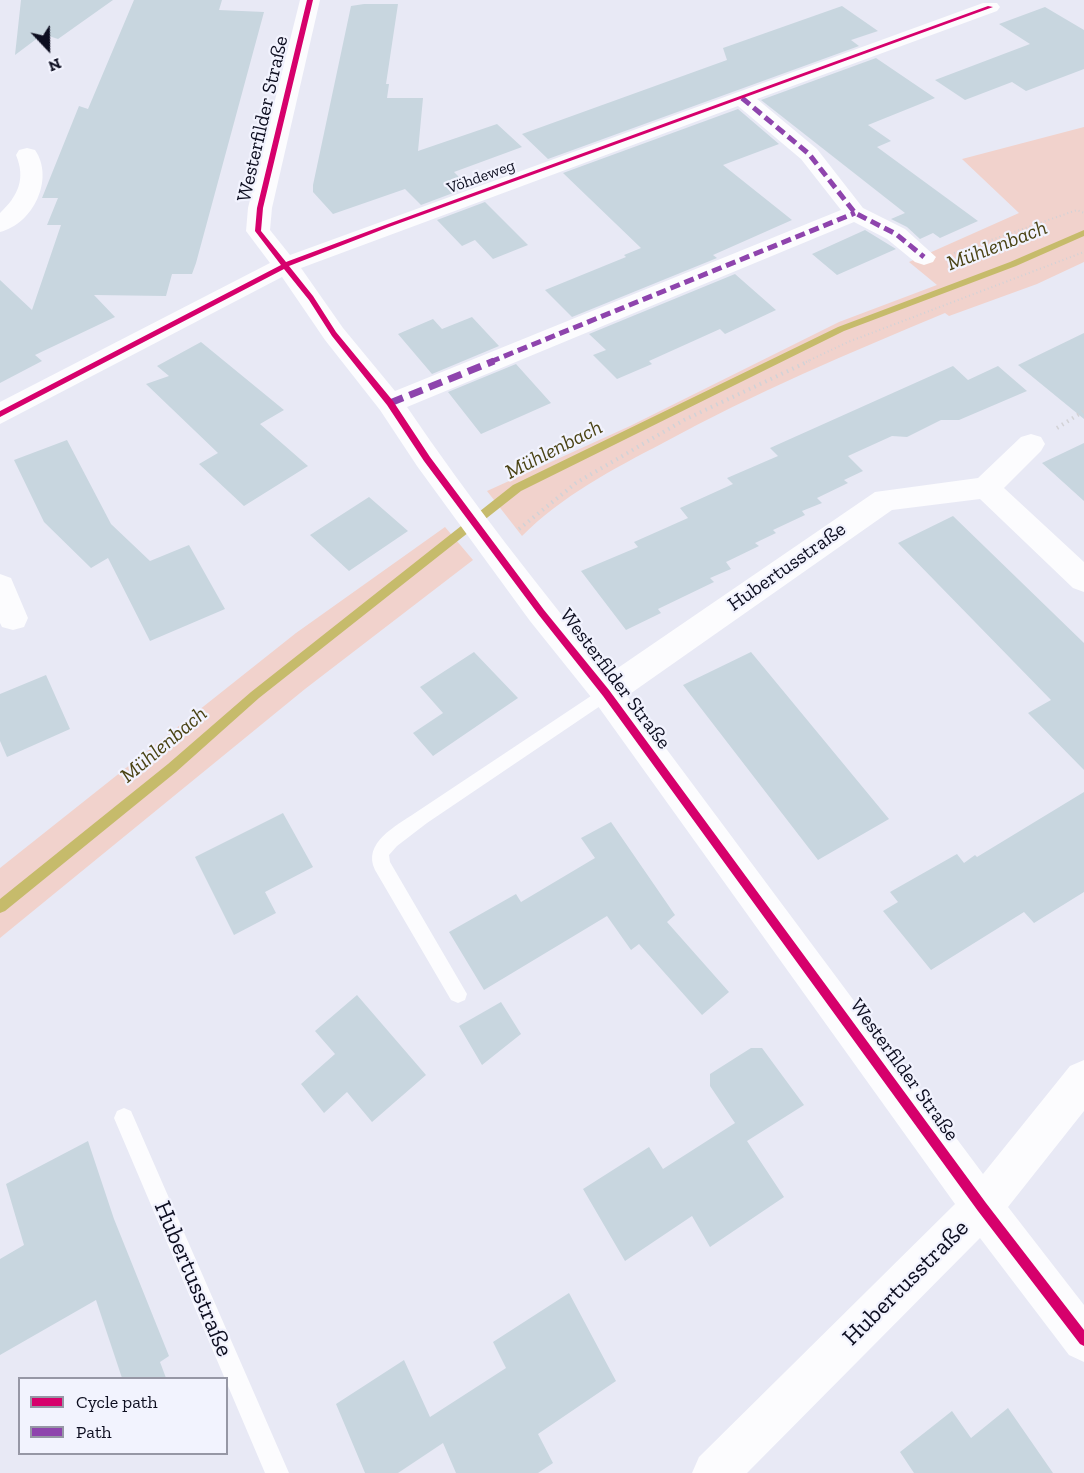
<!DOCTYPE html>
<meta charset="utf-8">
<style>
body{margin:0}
#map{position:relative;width:1084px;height:1473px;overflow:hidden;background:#e8e9f5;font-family:"Zilla Slab",serif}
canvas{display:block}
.legend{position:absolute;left:18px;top:1377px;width:210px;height:78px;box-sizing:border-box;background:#f2f3fe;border:2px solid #9697a5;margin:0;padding:8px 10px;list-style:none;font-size:18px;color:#0d0e20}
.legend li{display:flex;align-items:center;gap:12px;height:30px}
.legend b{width:30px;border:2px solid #9697a5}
.north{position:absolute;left:18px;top:18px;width:60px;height:60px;-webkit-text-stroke:4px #f2f3fe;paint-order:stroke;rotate:158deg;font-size:16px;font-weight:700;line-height:24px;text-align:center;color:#0d0e20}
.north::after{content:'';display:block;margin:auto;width:21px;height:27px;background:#0d0e20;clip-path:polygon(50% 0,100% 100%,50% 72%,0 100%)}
</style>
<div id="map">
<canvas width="1084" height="1473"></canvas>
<ul class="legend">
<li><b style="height:8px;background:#d6006c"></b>Cycle path</li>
<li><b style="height:8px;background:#8e44ad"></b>Path</li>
</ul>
<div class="north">N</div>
</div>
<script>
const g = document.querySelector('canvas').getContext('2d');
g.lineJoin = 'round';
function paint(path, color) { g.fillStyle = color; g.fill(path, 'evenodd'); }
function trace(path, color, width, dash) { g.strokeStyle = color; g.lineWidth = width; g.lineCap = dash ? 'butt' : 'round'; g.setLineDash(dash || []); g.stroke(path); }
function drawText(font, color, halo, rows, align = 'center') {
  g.font = font + ' "Zilla Slab",serif'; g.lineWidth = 4.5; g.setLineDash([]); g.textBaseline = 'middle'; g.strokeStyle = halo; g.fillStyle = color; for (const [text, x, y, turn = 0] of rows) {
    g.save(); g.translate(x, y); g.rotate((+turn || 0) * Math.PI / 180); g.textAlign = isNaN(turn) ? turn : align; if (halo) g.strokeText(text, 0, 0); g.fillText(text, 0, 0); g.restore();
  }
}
paint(new Path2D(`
 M 1084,127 L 1084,262 L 1037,284 L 949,316 L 945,313 C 849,353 754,393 663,443 C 613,469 562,496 522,536 L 487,491 L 630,426 L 839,322 L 937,285 L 909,262 L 1019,213 L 962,159 Z
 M 445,527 L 473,560 L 305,689 L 0,938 L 0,868 L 296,633 Z`), '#f1d2cc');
paint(new Path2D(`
 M 1084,230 L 1084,236 L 1016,266 L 844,331 L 521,491 L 259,698 L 176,772 L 5,911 L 0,913 L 0,899 L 168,764 L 251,692 L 513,485 L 838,327 L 1010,262 Z`), '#c6bb6b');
paint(new Path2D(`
 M 21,0 L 113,0 L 58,39 L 43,34 L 15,55 Z
 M 134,0 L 222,0 L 219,10 L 264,12 L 196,263 L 192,274 L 172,274 L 166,296 L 94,295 L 115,317 L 35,355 L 42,361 L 0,383 L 0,280 L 32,310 L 61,225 L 47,225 L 58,198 L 42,198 L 79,106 L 88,109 Z
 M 364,4 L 398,4 L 386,84 L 389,84 L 387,98 L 423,98 L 418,151 L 497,124 L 522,147 L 454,172 L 469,187 L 421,205 L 405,189 L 333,214 L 313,192 L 313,185 L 351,6 Z
 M 842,6 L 878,31 L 851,40 L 859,46 L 548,159 L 522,134 L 727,60 L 723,48 Z
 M 1045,7 L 1084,30 L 1084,69 L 1026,91 L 1012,82 L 965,100 L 935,80 L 1030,44 L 999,24 Z
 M 876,58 L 935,98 L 868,125 L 891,141 L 877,147 L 978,221 L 940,238 L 933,233 L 920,239 L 907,227 L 891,219 L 905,213 L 761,100 Z
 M 738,109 L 779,144 L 723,165 L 792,220 L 713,255 L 717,258 L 572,317 L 545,290 L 626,257 L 624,255 L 641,248 L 563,173 Z
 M 485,202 L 528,245 L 493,259 L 475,240 L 462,246 L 437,220 Z
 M 865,230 L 896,249 L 837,275 L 812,254 Z
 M 735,274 L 776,310 L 725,334 L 720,329 L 649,361 L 652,364 L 617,379 L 593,355 L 606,350 L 589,334 Z
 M 472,317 L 499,346 L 432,374 L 398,334 L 433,319 L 442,329 Z
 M 1084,333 L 1084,419 L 1018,365 Z
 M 201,342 L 284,410 L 260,424 L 308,466 L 244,506 L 199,464 L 218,453 L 146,384 L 169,376 L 157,366 Z
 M 516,364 L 551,403 L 481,434 L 448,392 Z
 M 953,366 L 968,380 L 998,366 L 1027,391 L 959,420 L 941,420 L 907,437 L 892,436 L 848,456 L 863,471 L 844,480 L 848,483 L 817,498 L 822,503 L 802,511 L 805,515 L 773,530 L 776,533 L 755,543 L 759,546 L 726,562 L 731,569 L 710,578 L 714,582 L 658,609 L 661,613 L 626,630 L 581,571 L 638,547 L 634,542 L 688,518 L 680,508 L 733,484 L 727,478 L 778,456 L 770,448 Z
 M 67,440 L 111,524 L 150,561 L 189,545 L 225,609 L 150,641 L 108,558 L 91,568 L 44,522 L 14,460 Z
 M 1084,443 L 1084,501 L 1042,463 Z
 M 369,497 L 408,531 L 349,571 L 310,535 Z
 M 953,516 L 1084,643 L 1084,770 L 1028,713 L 1051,700 L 898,543 Z
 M 474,652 L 518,698 L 433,756 L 413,733 L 443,713 L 420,687 Z
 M 751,652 L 889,819 L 818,860 L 683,685 Z
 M 46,675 L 70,729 L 7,757 L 0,741 L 0,694 Z
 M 1084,792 L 1084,892 L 1034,923 L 1024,912 L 931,970 L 883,911 L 898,902 L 890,892 L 957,854 L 964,863 L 975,855 L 977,857 Z
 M 283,813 L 313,867 L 265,892 L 276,913 L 234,935 L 195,857 Z
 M 611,822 L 675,915 L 667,922 L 729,992 L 702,1015 L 639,944 L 631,950 L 607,916 L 484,990 L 449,932 L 516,894 L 521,902 L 595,858 L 581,838 Z
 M 357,995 L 426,1075 L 372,1122 L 347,1092 L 324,1113 L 301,1084 L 335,1054 L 315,1031 Z
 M 501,1002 L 521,1034 L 482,1065 L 459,1026 Z
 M 751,1048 L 762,1048 L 804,1105 L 747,1141 L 784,1197 L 710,1247 L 692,1216 L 625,1261 L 583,1189 L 649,1147 L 663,1169 L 735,1123 L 710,1086 L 710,1074 Z
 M 88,1141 L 114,1219 L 169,1356 L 160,1362 L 166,1378 L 122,1378 L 96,1300 L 0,1355 L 0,1259 L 24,1245 L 6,1184 Z
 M 569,1293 L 616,1381 L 538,1434 L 553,1463 L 538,1473 L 456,1473 L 443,1443 L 398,1473 L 365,1473 L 336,1404 L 404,1360 L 430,1417 L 506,1368 L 493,1342 Z
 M 1008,1408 L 1053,1473 L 914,1473 L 900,1452 L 952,1411 L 971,1438 Z`), '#c8d6df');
trace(new Path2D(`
 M 954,253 L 1077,210 L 1084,213
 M 806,362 L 848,342 L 1084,252`), '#d2d2d6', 2, [1, 3]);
trace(new Path2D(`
 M 1057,428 L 1084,411
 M 519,529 L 576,483 L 684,420 L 809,361`), '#d2d2d6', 4, [1.5, 4.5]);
paint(new Path2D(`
 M 606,686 L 612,688 L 614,693 L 612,698 L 427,823 L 397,846 L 389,855 L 390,862 L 467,994 L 465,1000 L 458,1003 L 451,1000 L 375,870 C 362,843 396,826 415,813 Z
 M 124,1108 L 131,1111 L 289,1473 L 265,1473 L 114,1118 L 117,1111 Z`), '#fcfcfe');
paint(new Path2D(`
 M 300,0 L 320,0 L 272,208 L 270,230 L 290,255 L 983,3 L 997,3 L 1000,7 L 997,11 L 757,99 L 817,149 L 863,208 L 905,229 L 936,257 L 933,262 L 924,265 L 915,262 L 887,239 L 854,222 L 407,407 C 469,499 539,587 609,674 L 875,492 L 978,478 L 1021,437 L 1031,434 L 1041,437 L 1045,444 L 1041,451 L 1004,488 L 1084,562 L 1084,592 L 1073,588 L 980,499 L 892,510 L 627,696 L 983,1174 L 1070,1066 L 1084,1060 L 1084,1111 L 1008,1207 L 1084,1305 L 1084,1362 L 1069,1355 L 980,1238 L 747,1473 L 692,1473 L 699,1457 L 955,1204 L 595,702 L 530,621 L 417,466 L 380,410 L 325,340 L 282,277 L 0,424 L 0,402 L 270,263 L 246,231 L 248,208 ZM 738,106 L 801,159 L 841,210 L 395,391 L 343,328 L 301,268 Z
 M 27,148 L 35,150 C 55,179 33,224 0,232 L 0,213 C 18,196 26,179 16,155 L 19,150 Z
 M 0,574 L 11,578 L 28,618 L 24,627 L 13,630 L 2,627 L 0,623 Z`), '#fcfcfe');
trace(new Path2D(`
 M 742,98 L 809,154 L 855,213 L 896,234 L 924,257
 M 490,362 L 855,213`), '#8e44ad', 5, [10, 5]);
trace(new Path2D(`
 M 390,403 L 494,361`), '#8e44ad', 7, [14, 7]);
paint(new Path2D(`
 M 307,0 L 313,0 L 263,208 L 261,231 L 286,262 L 385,225 L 988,6 L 993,7 L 389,227 L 289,266 L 313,296 L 336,332 L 393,401 L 430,457 L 544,610 L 609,690 L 986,1203 L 1084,1330 L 1084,1346 L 1080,1344 L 978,1211 L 603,696 L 538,614 L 424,461 L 387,405 L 332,336 L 309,300 L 284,269 L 0,417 L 0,411 L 281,265 L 255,231 L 257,208 Z`), '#d6006c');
drawText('16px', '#0d0e20', '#f2f3fe', [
 ["Vöhdeweg",481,177,-20]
]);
drawText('20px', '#0d0e20', '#f2f3fe', [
 ["Westerfilder Straße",263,119,-77],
 ["Hubertusstraße",787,567,-35],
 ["Westerfilder Straße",615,679,53],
 ["Westerfilder Straße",904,1070,54]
]);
drawText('italic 21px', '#4a4314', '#f2f3fe', [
 ["Mühlenbach",997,246,-21],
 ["Mühlenbach",554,450,-27],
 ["Mühlenbach",164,745,-40]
]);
drawText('24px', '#0d0e20', '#f2f3fe', [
 ["Hubertusstraße",193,1279,67],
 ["Hubertusstraße",906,1283,-45]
]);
</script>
